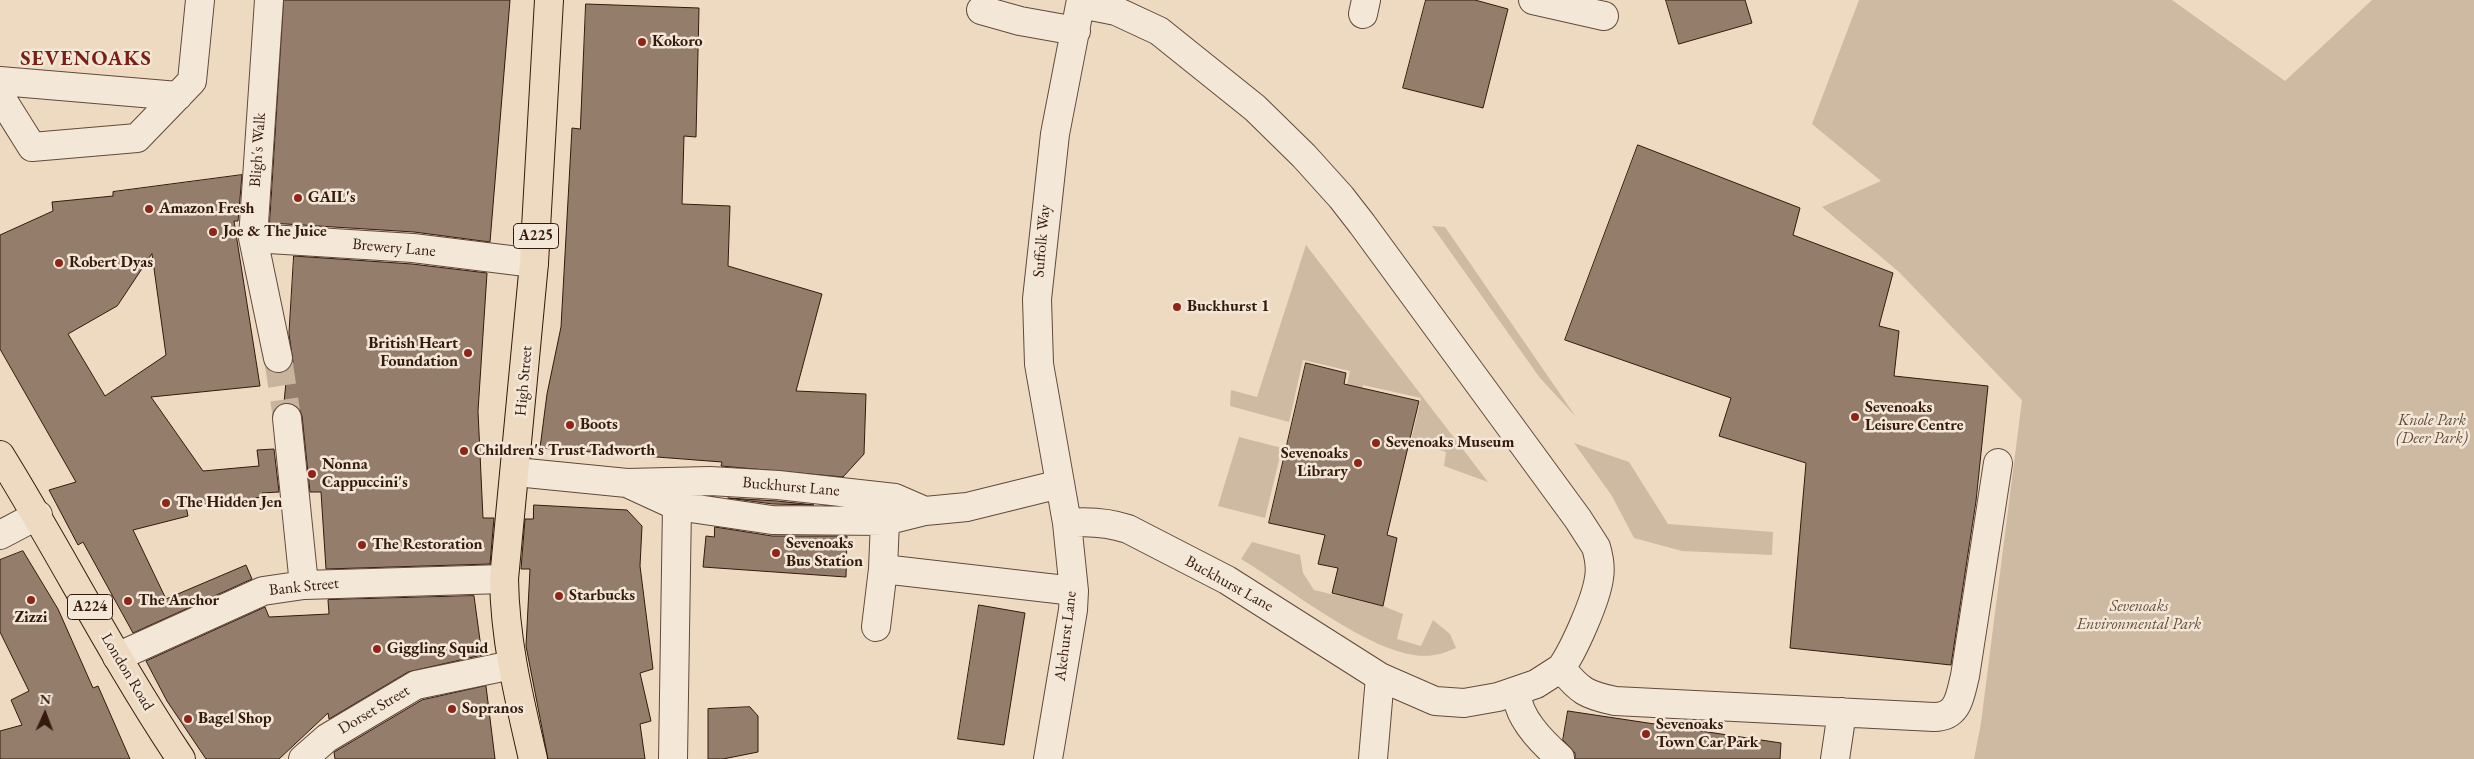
<!DOCTYPE html>
<style>
body{margin:0}
#map{position:relative;width:2474px;height:759px;overflow:hidden;background:#eddac1;font-family:"EB Garamond",serif}
canvas{display:block}
.north{position:absolute;left:20px;top:689px;width:50px;height:50px;-webkit-text-stroke:4px #f3e7d7;paint-order:stroke;rotate:2deg;font-size:14px;font-weight:700;line-height:20px;text-align:center;color:#341a0d}
.north::after{content:'';display:block;margin:auto;width:18px;height:22px;background:#341a0d;clip-path:polygon(50% 0,100% 100%,50% 72%,0 100%)}
</style>
<div id="map">
<canvas width="2474" height="759"></canvas>
<div class="north">N</div>
</div>
<script>
const g = document.querySelector('canvas').getContext('2d');
g.lineJoin = 'round';
function paint(path, color) { g.fillStyle = color; g.fill(path, 'evenodd'); }
function trace(path, color, width, dash) { g.strokeStyle = color; g.lineWidth = width; g.lineCap = dash ? 'butt' : 'round'; g.setLineDash(dash || []); g.stroke(path); }
function drawText(font, color, halo, rows, align = 'center') {
  g.font = font + ' "EB Garamond",serif'; g.lineWidth = 5; g.setLineDash([]); g.textBaseline = 'middle'; g.strokeStyle = halo; g.fillStyle = color; for (const [text, x, y, turn = 0] of rows) {
    g.save(); g.translate(x, y); g.rotate((+turn || 0) * Math.PI / 180); g.textAlign = isNaN(turn) ? turn : align; if (halo) g.strokeText(text, 0, 0); g.fillText(text, 0, 0); g.restore();
  }
}
paint(new Path2D(`
 M 1859,0 L 2172,0 L 2285,81 L 2372,0 L 2474,0 L 2474,759 L 1974,759 L 1981,723 L 2022,400 L 1899,272 L 1822,207 L 1881,181 L 1812,124 Z
 M 1432,226 L 1445,227 L 1576,417 L 1540,378 Z
 M 1306,245 L 1488,482 L 1444,466 L 1446,452 L 1411,441 L 1421,398 L 1363,385 L 1354,422 L 1340,418 L 1350,371 L 1303,360 L 1289,422 L 1230,406 L 1231,390 L 1257,397 Z
 M 1239,437 L 1282,448 L 1265,518 L 1218,506 Z
 M 1574,443 L 1629,462 L 1668,524 L 1773,532 L 1772,555 L 1682,551 L 1634,538 L 1612,496 Z
 M 1252,542 L 1300,555 L 1303,573 L 1314,590 L 1383,606 L 1403,614 L 1397,639 L 1421,646 L 1433,620 L 1450,634 L 1456,648 C 1449,651 1442,654 1434,655 C 1382,665 1286,585 1241,559 Z`), '#ceb9a2');
const building = new Path2D(`
 M 284,0 L 510,0 L 490,242 L 414,232 L 270,223 Z
 M 1426,0 L 1475,0 L 1508,9 L 1483,108 L 1403,88 Z
 M 1666,0 L 1745,0 L 1752,23 L 1679,44 Z
 M 586,4 L 699,8 L 696,137 L 684,136 L 682,204 L 730,206 L 728,266 L 822,294 L 796,391 L 866,394 L 864,454 L 843,477 L 721,466 L 722,462 L 540,448 L 547,394 L 561,327 L 572,128 L 580,129 Z
 M 1638,145 L 1800,208 L 1793,235 L 1893,273 L 1879,326 L 1899,331 L 1894,376 L 1988,386 L 1976,501 L 1951,665 L 1790,648 L 1806,463 L 1719,436 L 1731,398 L 1565,340 Z
 M 242,175 L 238,221 L 234,221 L 260,386 L 151,397 L 203,471 L 259,466 L 257,450 L 274,449 L 279,492 L 262,493 L 263,497 L 186,506 L 188,516 L 133,530 L 166,599 L 246,565 L 252,579 L 133,633 L 83,542 L 78,545 L 49,490 L 76,482 L 0,349 L 0,235 L 53,211 L 52,202 L 113,196 L 113,192 ZM 152,254 L 166,355 L 105,396 L 68,334 L 117,306 Z
 M 294,256 L 412,264 L 487,273 L 478,411 L 483,518 L 494,518 L 490,564 L 326,569 L 321,492 L 310,492 L 302,416 L 299,408 L 294,404 L 284,403 L 287,371 L 293,362 L 289,334 Z
 M 1306,363 L 1346,373 L 1344,384 L 1419,401 L 1387,535 L 1397,538 L 1383,606 L 1332,593 L 1338,568 L 1318,564 L 1325,535 L 1269,523 Z
 M 728,498 L 777,501 L 814,505 L 773,504 Z
 M 534,505 L 627,510 L 642,526 L 640,566 L 653,669 L 640,673 L 651,721 L 640,724 L 645,759 L 548,759 L 526,646 L 530,569 L 521,569 L 525,519 L 533,519 Z
 M 715,527 L 772,536 L 847,536 L 846,577 L 703,567 L 706,536 L 714,537 Z
 M 23,551 L 58,609 L 93,688 L 98,686 L 130,759 L 0,759 L 0,731 L 22,725 L 11,700 L 29,691 L 0,632 L 0,560 Z
 M 474,596 L 482,655 L 408,672 L 329,719 L 328,713 L 279,759 L 206,759 L 167,701 L 146,661 L 265,607 L 269,617 L 329,614 L 328,600 Z
 M 979,605 L 1025,613 L 1004,745 L 958,739 Z
 M 486,686 L 495,759 L 335,759 L 334,752 L 336,751 L 422,700 Z
 M 750,707 L 758,716 L 758,752 L 723,759 L 708,759 L 708,709 Z
 M 1568,711 L 1781,743 L 1780,759 L 1575,759 L 1575,753 L 1563,740 Z`);
paint(building, '#947e6b');
trace(building, '#341a0d', 1);
trace(new Path2D(`
 M 278,358 L 287,418`), '#c8b49d', 28, [28, 14]);
const minor = new Path2D(`
 M 269,0 L 253,238 L 278,358
 M 1533,0 L 1604,16
 M 1081,4 L 1116,11 L 1159,31 L 1255,108 L 1304,156 L 1341,197 L 1362,224 L 1578,519 L 1596,547 C 1599,557 1601,567 1599,578 C 1596,600 1574,650 1561,668 C 1580,691 1586,695 1615,701 L 1934,717 C 1959,717 1960,695 1965,676 L 1998,463
 M 981,10 L 1020,21 L 1076,31
 M 1363,14 L 1366,0
 M 0,81 L 178,96
 M 0,96 L 32,147 L 137,138 L 192,81 L 200,0
 M 253,238 L 413,248 L 534,263
 M 287,418 L 304,585
 M 516,472 L 627,483 L 710,481 L 778,485 L 895,498 L 925,511
 M 627,483 L 677,506 L 772,520 L 885,521 L 925,511 L 967,507 L 1060,484
 M 1067,523 C 1089,521 1107,522 1128,529 L 1227,580 L 1380,677 L 1435,701 L 1464,703 L 1498,697 L 1536,684 L 1561,668
 M 0,535 L 38,515
 M 883,569 L 1074,591
 M 876,627 L 883,569 L 885,521
 M 117,657 L 263,591 L 304,585 L 504,579
 M 1518,691 C 1514,715 1544,744 1560,758
 M 303,759 L 327,738 L 416,685 L 512,665
 M 673,759 L 677,506
 M 1048,759 L 1073,610 L 1074,591 L 1067,523 L 1039,364 L 1037,299 L 1055,134 L 1081,0
 M 1373,759 L 1380,677
 M 1835,759 L 1842,712`);
const major = new Path2D(`
 M 0,455 C 62,555 115,661 181,759
 M 533,759 C 519,698 505,642 504,579 L 534,263 L 549,0`);
trace(minor, '#624a3a', 30);
trace(major, '#341a0d', 30);
trace(minor, '#f3e7d7', 28);
trace(major, '#eddac1', 28);
for (const [x, y, r, color] of [
 [642,42,5,"#8f2418"],
 [298,198,5,"#8f2418"],
 [149,209,5,"#8f2418"],
 [213,232,5,"#8f2418"],
 [59,263,5,"#8f2418"],
 [1177,307,5,"#8f2418"],
 [468,353,5,"#8f2418"],
 [1855,417,5,"#8f2418"],
 [570,425,5,"#8f2418"],
 [1376,443,5,"#8f2418"],
 [464,451,5,"#8f2418"],
 [1358,463,5,"#8f2418"],
 [312,474,5,"#8f2418"],
 [166,503,5,"#8f2418"],
 [362,545,5,"#8f2418"],
 [776,553,5,"#8f2418"],
 [559,596,5,"#8f2418"],
 [31,600,5,"#8f2418"],
 [128,601,5,"#8f2418"],
 [377,649,5,"#8f2418"],
 [452,709,5,"#8f2418"],
 [188,719,5,"#8f2418"],
 [1646,734,5,"#8f2418"]
]) { const dot = new Path2D(); dot.arc(x, y, r, 0, 2 * Math.PI); g.fillStyle = color; g.fill(dot); trace(dot, '#f3e7d7', 2); }
for (const [x, y, w] of [
 [536,236,45],
 [90,607,45]
]) { const box = new Path2D(); box.roundRect(x - w / 2, y - 12.5, w, 25, 4); g.fillStyle = '#f3e7d7'; g.fill(box); trace(box, '#341a0d', 1); }
drawText('bold 15px', '#341a0d', null, [
 ["A225",536,236],
 ["A224",90,607]
]);
drawText('bold 16px', '#341a0d', '#f3e7d7', [
 ["Kokoro",652,42],
 ["GAIL's",308,198],
 ["Amazon Fresh",159,209],
 ["Joe & The Juice",223,232],
 ["Robert Dyas",69,263],
 ["Buckhurst 1",1187,307],
 ["British Heart",458,344,"right"],
 ["Foundation",458,362,"right"],
 ["Sevenoaks",1865,408],
 ["Leisure Centre",1865,426],
 ["Boots",580,425],
 ["Sevenoaks Museum",1386,443],
 ["Children's Trust Tadworth",474,451],
 ["Sevenoaks",1348,454,"right"],
 ["Library",1348,472,"right"],
 ["Nonna",322,465],
 ["Cappuccini's",322,483],
 ["The Hidden Jen",176,503],
 ["Sevenoaks",786,544],
 ["Bus Station",786,562],
 ["The Restoration",372,545],
 ["Starbucks",569,596],
 ["The Anchor",138,601],
 ["Zizzi",31,618,"center"],
 ["Giggling Squid",387,649],
 ["Sopranos",462,709],
 ["Bagel Shop",198,719],
 ["Sevenoaks",1656,725],
 ["Town Car Park",1656,743]
], 'left');
drawText('16px', '#341a0d', '#f3e7d7', [
 ["Bligh's Walk",258,150,-86],
 ["Suffolk Way",1042,241,-85],
 ["Brewery Lane",394,248,5],
 ["High Street",524,381,-85],
 ["Buckhurst Lane",791,487,5],
 ["Buckhurst Lane",1229,584,29],
 ["Bank Street",304,587,-6],
 ["Akehurst Lane",1066,636,-83],
 ["London Road",127,672,59],
 ["Dorset Street",374,710,-31]
]);
drawText('italic 16px', '#624a3a', '#f3e7d7', [
 ["Knole Park",2432,421],
 ["(Deer Park)",2432,439],
 ["Sevenoaks",2139,607],
 ["Environmental Park",2139,625]
]);
g.letterSpacing = '1px';
drawText('bold 21px', '#7a1f14', '#f3e7d7', [
 ["SEVENOAKS",86,59]
]);
g.letterSpacing = '0px';
</script>
